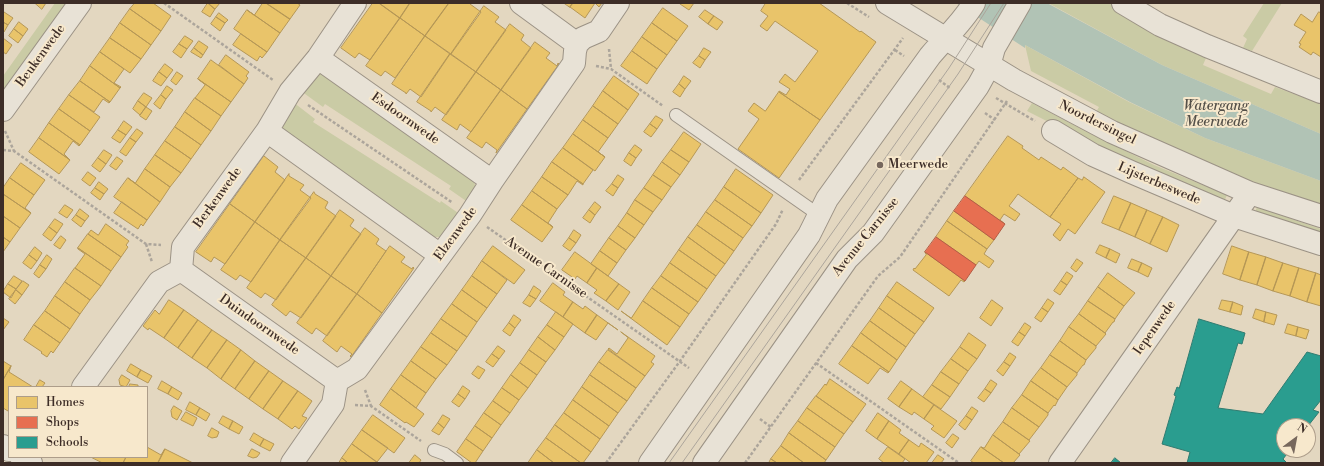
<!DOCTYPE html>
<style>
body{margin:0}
#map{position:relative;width:1324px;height:466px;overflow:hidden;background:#e3d7c0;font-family:"Libre Bodoni",serif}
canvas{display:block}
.frame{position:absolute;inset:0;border:4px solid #3d2d27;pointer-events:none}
.legend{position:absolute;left:8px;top:386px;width:140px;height:72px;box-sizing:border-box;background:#f7e8cc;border:1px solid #ad9d8a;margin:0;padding:5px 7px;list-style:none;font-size:12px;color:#3d2d27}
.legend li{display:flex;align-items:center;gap:8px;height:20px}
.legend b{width:20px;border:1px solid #ad9d8a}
.north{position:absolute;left:1276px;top:418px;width:40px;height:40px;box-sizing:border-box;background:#f7e8cc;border:1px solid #ad9d8a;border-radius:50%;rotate:32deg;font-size:11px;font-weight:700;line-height:16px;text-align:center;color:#3d2d27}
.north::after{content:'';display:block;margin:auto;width:14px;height:18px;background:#77685d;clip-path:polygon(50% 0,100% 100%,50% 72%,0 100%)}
</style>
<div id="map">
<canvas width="1324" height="466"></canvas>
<div class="frame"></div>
<ul class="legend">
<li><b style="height:11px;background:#e9c46a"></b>Homes</li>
<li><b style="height:11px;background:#e76f51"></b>Shops</li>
<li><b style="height:11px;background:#2a9d8f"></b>Schools</li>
</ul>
<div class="north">N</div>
</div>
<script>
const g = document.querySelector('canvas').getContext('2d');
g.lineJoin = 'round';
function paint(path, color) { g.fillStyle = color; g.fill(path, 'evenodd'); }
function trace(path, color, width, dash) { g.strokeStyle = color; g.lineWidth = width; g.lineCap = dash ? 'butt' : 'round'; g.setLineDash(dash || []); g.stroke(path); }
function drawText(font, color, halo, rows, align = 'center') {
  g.font = font + ' "Libre Bodoni",serif'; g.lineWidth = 4; g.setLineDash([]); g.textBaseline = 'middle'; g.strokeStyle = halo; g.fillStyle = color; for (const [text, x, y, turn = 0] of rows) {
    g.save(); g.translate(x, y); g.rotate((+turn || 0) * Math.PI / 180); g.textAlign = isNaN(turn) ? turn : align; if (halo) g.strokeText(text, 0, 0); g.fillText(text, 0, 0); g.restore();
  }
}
paint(new Path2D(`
 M 55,3 L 73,3 L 3,101 L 3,76 Z
 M 1056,3 L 1109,3 L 1206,58 L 1203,65 L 1271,94 L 1275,87 L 1321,104 L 1321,134 L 1162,65 L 1050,4 Z
 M 1264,3 L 1282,3 L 1252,51 L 1243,48 L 1247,39 L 1243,36 Z
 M 1025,45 L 1129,102 L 1205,138 L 1321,181 L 1321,208 L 1220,171 L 1095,114 L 1099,107 L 1031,71 Z
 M 321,73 L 473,179 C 478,189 473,195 469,203 L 449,189 L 451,186 L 325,104 L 323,107 L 301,91 L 316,74 Z
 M 293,102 L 315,119 L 313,122 L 440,203 L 441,201 L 461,215 L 441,237 L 433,237 L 284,131 L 282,127 Z
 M 1032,103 L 1085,131 L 1154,165 L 1227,195 L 1224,202 L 1129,163 L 1027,111 Z
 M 1257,207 L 1321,229 L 1321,237 L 1254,214 Z`), '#cacba5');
paint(new Path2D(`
 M 956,3 L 1047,3 L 1162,65 L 1321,134 L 1321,181 L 1205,138 L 1130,102 L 1025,45 L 1025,48 Z`), '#b1c3b5');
const homes = new Path2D(`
 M 35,3 L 46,3 L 42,9 Z
 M 135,3 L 153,3 L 171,16 L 161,31 L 130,9 Z
 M 208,3 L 215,9 L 210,17 L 202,12 Z
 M 208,3 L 220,3 L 215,9 Z
 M 263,3 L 266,3 L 290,19 L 280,33 L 247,10 L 254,15 Z
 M 266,3 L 297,3 L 300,5 L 290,19 Z
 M 373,3 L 379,3 L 400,18 L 370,60 L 359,53 L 355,58 L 341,48 Z
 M 379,3 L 410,3 L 400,18 Z
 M 410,3 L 449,3 L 425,36 L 400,18 Z
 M 449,3 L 471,3 L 470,4 L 481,12 L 451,54 L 425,36 Z
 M 564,3 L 573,3 L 570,7 Z
 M 573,3 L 602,3 L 599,7 L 595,3 L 585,18 L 570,7 Z
 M 680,3 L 694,3 L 689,10 L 680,4 Z
 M 766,3 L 819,3 L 860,32 L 861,31 L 876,42 L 820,120 L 779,92 L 779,91 L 786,95 L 790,89 L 779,82 L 785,74 L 795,82 L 818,51 L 775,21 L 767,31 L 760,26 L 768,16 L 761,11 Z
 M 484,6 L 499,17 L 495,22 L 506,30 L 476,72 L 451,54 Z
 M 663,8 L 688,26 L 677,41 L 652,23 Z
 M 130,9 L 161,31 L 151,45 L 120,23 Z
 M 247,10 L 280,33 L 267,52 L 234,29 Z
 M 705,10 L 714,16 L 708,24 L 699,17 Z
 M 4,12 L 13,18 L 8,25 L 3,22 Z
 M 1319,12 L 1321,13 L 1321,57 L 1313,52 L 1311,55 L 1299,47 L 1301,44 L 1299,43 L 1306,32 L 1294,25 L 1301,14 L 1312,22 Z
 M 219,13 L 228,20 L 225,23 L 216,17 Z
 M 714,16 L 723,22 L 717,30 L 708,24 Z
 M 216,17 L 225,23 L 220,31 L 211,24 Z
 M 400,18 L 425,36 L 395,78 L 385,71 L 381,76 L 366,66 Z
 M 3,22 L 8,25 L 4,32 L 3,32 Z
 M 19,22 L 28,29 L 23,36 L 14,29 Z
 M 120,23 L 151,45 L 141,59 L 110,38 Z
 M 652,23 L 677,41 L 667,55 L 642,37 Z
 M 510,24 L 524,35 L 521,40 L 531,48 L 501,90 L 476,72 Z
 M 14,29 L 23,36 L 18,43 L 9,36 Z
 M 241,34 L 267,52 L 262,58 L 260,56 L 257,61 L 233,45 Z
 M 185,36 L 193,41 L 187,49 L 179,44 Z
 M 425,36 L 450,54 L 421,97 L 410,89 L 406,94 L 406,93 L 392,84 Z
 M 642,37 L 667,55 L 657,69 L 632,51 Z
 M 3,38 L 12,45 L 6,54 L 3,52 Z
 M 110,38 L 141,59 L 130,73 L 100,52 Z
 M 199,41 L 208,47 L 203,55 L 194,48 Z
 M 535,42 L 550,53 L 546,58 L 557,66 L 558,63 L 559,64 L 527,109 L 501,90 Z
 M 179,44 L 187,49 L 181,58 L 173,52 Z
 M 194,48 L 203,55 L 201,58 L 191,52 Z
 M 704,48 L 711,52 L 705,60 L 699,56 Z
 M 632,51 L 657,69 L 647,84 L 621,66 Z
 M 100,52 L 124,69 L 114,83 L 121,87 L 120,88 L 90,66 Z
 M 450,54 L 476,72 L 446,115 L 435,107 L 431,112 L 431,111 L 417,102 Z
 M 226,55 L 249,72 L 246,76 L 248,78 L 244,84 L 219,65 Z
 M 699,56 L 705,60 L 700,68 L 693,63 Z
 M 211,60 L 244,84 L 231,102 L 198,79 Z
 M 165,64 L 173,70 L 167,78 L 159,72 Z
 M 90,66 L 120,88 L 110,102 L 80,81 Z
 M 159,72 L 167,78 L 161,86 L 153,81 Z
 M 177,72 L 183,76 L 176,85 L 171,81 Z
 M 476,72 L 501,90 L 471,132 L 460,124 L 457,130 L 442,120 Z
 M 614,76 L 639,94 L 628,110 L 603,91 Z
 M 684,76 L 691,81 L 685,89 L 679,84 Z
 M 198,79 L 231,102 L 221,116 L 195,98 L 205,85 Z
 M 80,81 L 110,102 L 109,103 L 103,99 L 94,112 L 69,95 Z
 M 679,84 L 685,89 L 680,97 L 673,92 Z
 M 167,86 L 173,90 L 166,99 L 161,95 Z
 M 501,90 L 527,109 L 496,153 L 497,150 L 486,142 L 482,148 L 467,138 Z
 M 603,91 L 628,110 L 618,124 L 593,106 Z
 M 779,92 L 820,120 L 779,178 L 738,149 L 759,119 L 748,111 L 754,103 L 765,111 Z
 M 144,93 L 152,98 L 146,107 L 138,101 Z
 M 69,95 L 100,117 L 90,131 L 59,109 Z
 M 161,95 L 166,99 L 160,109 L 154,104 Z
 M 195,98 L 221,116 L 211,131 L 185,112 Z
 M 138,101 L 146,107 L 140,115 L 133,109 Z
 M 593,106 L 618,124 L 608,138 L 583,120 Z
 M 146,107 L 152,111 L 146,120 L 140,116 Z
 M 59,109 L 90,131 L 80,145 L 49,123 Z
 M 185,112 L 211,131 L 201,145 L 175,127 Z
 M 656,116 L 663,120 L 657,129 L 650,124 Z
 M 583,120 L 608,138 L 598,152 L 605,157 L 573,134 Z
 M 124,121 L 132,127 L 126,135 L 118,130 Z
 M 49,123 L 80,145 L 79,146 L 73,141 L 64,154 L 70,160 L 39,138 Z
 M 650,124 L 657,129 L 651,137 L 644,132 Z
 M 175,127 L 201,145 L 191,159 L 165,141 Z
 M 137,129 L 143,133 L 136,142 L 130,138 Z
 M 118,130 L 126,135 L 120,143 L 112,138 Z
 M 684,132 L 701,144 L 689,162 L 671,150 Z
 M 573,134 L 605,157 L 595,171 L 563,148 Z
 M 1008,136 L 1023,146 L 1022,148 L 1039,160 L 1041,157 L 1061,170 L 1063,167 L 1078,178 L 1050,217 L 1018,194 L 1009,206 L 1020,214 L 1015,221 L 1004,214 L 1000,220 L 1005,224 L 965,196 Z
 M 39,138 L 70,160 L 59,174 L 29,152 Z
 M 130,138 L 136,142 L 126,156 L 120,152 Z
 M 165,141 L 191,159 L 181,173 L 155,155 Z
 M 635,145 L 642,150 L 636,158 L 629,153 Z
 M 563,148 L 593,170 L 583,184 L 552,162 Z
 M 104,150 L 112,155 L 106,164 L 98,158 Z
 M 671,150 L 689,162 L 680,175 L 662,162 Z
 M 629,153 L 636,158 L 631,166 L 624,161 Z
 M 155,155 L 181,173 L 170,187 L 145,169 Z
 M 264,156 L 278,167 L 275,172 L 285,180 L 255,222 L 230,204 Z
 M 117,157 L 123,161 L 116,170 L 110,166 Z
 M 98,158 L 106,164 L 100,172 L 92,166 Z
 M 552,162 L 583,184 L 583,185 L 577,181 L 568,195 L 542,177 Z
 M 662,162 L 680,175 L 671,187 L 653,175 Z
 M 21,163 L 45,180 L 34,195 L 10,178 Z
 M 145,169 L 170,187 L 160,202 L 128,178 L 135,183 Z
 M 736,169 L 773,195 L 761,213 L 724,187 Z
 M 88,172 L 96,178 L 90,186 L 82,180 Z
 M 289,174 L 289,176 L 304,185 L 300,190 L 311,198 L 280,240 L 255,222 Z
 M 618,175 L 624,179 L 618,188 L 612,184 Z
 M 653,175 L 671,187 L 662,200 L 644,188 Z
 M 542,177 L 568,195 L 557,209 L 532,191 Z
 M 1084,177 L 1105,192 L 1075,234 L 1068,229 L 1060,241 L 1053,235 L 1061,224 L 1050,217 L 1078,178 L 1082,180 Z
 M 10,178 L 34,195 L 25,208 L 31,213 L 3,194 L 3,188 Z
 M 128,178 L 160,202 L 147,220 L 114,197 Z
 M 99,182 L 108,189 L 104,194 L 95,188 Z
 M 612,184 L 618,188 L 613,196 L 606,191 Z
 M 724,187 L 761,213 L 752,226 L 715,200 Z
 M 95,188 L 104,194 L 100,200 L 91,193 Z
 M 644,188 L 662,200 L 653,212 L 635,200 Z
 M 532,191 L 557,209 L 548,223 L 553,227 L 522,205 Z
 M 314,192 L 315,194 L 328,202 L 325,208 L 336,216 L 306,258 L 280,240 Z
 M 3,194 L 31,213 L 20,228 L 3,216 Z
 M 1114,196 L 1131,203 L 1119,230 L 1102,223 Z
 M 635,200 L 653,212 L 644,225 L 627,213 Z
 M 715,200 L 752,226 L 743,238 L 706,212 Z
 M 122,202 L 147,220 L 143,226 L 141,224 L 138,229 L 114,213 Z
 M 595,202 L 601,207 L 595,215 L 589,210 Z
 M 1131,203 L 1147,210 L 1135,237 L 1119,230 Z
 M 230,204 L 255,222 L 225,264 L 214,257 L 211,262 L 196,252 Z
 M 65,205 L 73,210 L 67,218 L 59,213 Z
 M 522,205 L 553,227 L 542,242 L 511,220 Z
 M 80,209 L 89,216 L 85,221 L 76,215 Z
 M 340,210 L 354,220 L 350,226 L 361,234 L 331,276 L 306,258 Z
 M 589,210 L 595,215 L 590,223 L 583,218 Z
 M 1147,210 L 1163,217 L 1150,244 L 1135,237 Z
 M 954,211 L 994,240 L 987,249 L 947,221 Z
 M 706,212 L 743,238 L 734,251 L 697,225 Z
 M 627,213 L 644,225 L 635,238 L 618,226 Z
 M 76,215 L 85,221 L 81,227 L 72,220 Z
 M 3,216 L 20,228 L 10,242 L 3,237 Z
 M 1163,217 L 1179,225 L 1167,252 L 1150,244 Z
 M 55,219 L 63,224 L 57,233 L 49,227 Z
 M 947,221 L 987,249 L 984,254 L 994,261 L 989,268 L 979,261 L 976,265 L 936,237 Z
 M 255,222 L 280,240 L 251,282 L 240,275 L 236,280 L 221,270 Z
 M 106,224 L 129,241 L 126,245 L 128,247 L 121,257 L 88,234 L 91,230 L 98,235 Z
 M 697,225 L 734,251 L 725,264 L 688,237 Z
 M 618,226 L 635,238 L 626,250 L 609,238 Z
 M 49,227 L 57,233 L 51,241 L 43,235 Z
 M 365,228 L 379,239 L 376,244 L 386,251 L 357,294 L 331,276 Z
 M 574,230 L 581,235 L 576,243 L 569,238 Z
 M 88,234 L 121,257 L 111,271 L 78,248 Z
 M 61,236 L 66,240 L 60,249 L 54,245 Z
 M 3,237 L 10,242 L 3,252 Z
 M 688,237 L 725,264 L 716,276 L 679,250 Z
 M 569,238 L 576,243 L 570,251 L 563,246 Z
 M 609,238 L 626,250 L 617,263 L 600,251 Z
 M 280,240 L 306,258 L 276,300 L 265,293 L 261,298 L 247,288 Z
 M 1100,245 L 1110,249 L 1106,258 L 1096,253 Z
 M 390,246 L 405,257 L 401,262 L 412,269 L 413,267 L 414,268 L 382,313 L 357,294 Z
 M 493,246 L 525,270 L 514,284 L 482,261 Z
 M 1232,246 L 1249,252 L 1240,280 L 1223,274 Z
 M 35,247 L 42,253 L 37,261 L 29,255 Z
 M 78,248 L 111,271 L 101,286 L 75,268 L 85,254 L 78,249 Z
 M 1110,249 L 1120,254 L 1116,263 L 1106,258 Z
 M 679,250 L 716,276 L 707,289 L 670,263 Z
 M 600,251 L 617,263 L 608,276 L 591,264 Z
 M 575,252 L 597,268 L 587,283 L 577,276 L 575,279 L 562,270 Z
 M 925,252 L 965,281 L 964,282 L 961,280 L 949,296 L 913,270 L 914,268 L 915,269 L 926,255 Z
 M 1249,252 L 1266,257 L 1257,285 L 1240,280 Z
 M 29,255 L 37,261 L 31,269 L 23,263 Z
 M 47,255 L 52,259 L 46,269 L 40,265 Z
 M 1266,257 L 1283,263 L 1273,291 L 1257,285 Z
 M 306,258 L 331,276 L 301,318 L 290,311 L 286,316 L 272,305 Z
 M 1077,259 L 1083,263 L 1076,272 L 1071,268 Z
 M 1132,259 L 1142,263 L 1138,272 L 1128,268 Z
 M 482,261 L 507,280 L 497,294 L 472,276 Z
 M 670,263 L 707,289 L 698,302 L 661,276 Z
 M 1142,263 L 1152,268 L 1148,277 L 1138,272 Z
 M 1283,263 L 1299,268 L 1290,296 L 1273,291 Z
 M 40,265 L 46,269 L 39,278 L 34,274 Z
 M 75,268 L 101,286 L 90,300 L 65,282 Z
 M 597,268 L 619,284 L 606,301 L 594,293 L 597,290 L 587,283 Z
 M 1299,268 L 1316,273 L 1307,302 L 1290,296 Z
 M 1067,272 L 1073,276 L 1067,285 L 1061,281 Z
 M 1108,273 L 1135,293 L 1124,306 L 1098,287 Z
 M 1316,273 L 1321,275 L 1321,306 L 1307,302 Z
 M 14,276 L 22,281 L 16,289 L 8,284 Z
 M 331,276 L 357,294 L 327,336 L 316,328 L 312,334 L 297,323 Z
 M 472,276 L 497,294 L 487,308 L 462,290 Z
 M 661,276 L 698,302 L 689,314 L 652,288 Z
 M 23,281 L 29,285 L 22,295 L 16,290 Z
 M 1061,281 L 1067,285 L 1060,295 L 1054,291 Z
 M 65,282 L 90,300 L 80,314 L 55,296 Z
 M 897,282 L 934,308 L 924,322 L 887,296 Z
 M 553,283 L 565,292 L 563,295 L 573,302 L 563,317 L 540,301 Z
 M 8,284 L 16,289 L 11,298 L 3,292 Z
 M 619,284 L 630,292 L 618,310 L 606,301 Z
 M 534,286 L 541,291 L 536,299 L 529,295 Z
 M 1098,287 L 1124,306 L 1115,319 L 1088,301 Z
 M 652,288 L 689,314 L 680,327 L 643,301 Z
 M 16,290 L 22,295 L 15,304 L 9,299 Z
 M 462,290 L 487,308 L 477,322 L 452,304 Z
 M 357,294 L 382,313 L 351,357 L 350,356 L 352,354 L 341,346 L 337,352 L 323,341 Z
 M 529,295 L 536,299 L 530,307 L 523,303 Z
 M 55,296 L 80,314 L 70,329 L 45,311 Z
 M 887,296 L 924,322 L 915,334 L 879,308 Z
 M 1048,299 L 1054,303 L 1048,312 L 1042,308 Z
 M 169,300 L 184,310 L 164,338 L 149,328 L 148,330 L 143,326 L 155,310 L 159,314 Z
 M 992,300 L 1003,308 L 991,326 L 980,318 Z
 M 1222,300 L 1233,302 L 1230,312 L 1219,309 Z
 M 643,301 L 680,327 L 667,345 L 621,311 L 631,318 Z
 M 1088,301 L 1115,319 L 1114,322 L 1113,322 L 1105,333 L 1079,314 Z
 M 573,302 L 583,309 L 585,306 L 597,315 L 585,333 L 563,317 Z
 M 1233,302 L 1243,306 L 1241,315 L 1230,312 Z
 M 452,304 L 477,322 L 467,337 L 441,319 Z
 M 879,308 L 915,334 L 906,347 L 870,321 Z
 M 1042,308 L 1048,312 L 1041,322 L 1035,318 Z
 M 1256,309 L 1266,312 L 1264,322 L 1253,318 Z
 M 184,310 L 198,320 L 178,348 L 164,338 Z
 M 45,311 L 70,329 L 60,343 L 34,325 Z
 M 556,312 L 573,324 L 564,337 L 547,325 Z
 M 1266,312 L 1277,315 L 1274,325 L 1264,322 Z
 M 1079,314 L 1105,333 L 1106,334 L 1096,346 L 1069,327 Z
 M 514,315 L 521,320 L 515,328 L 509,323 Z
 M 597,315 L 618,330 L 608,323 L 596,340 L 585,333 Z
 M 3,318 L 9,322 L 3,330 Z
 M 441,319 L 467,337 L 457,351 L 431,333 Z
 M 198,320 L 212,330 L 192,358 L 178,348 Z
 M 870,321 L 906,347 L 897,360 L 861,333 Z
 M 509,323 L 515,328 L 510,336 L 503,331 Z
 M 1025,323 L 1031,327 L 1025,336 L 1019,332 Z
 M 1288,324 L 1298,327 L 1296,336 L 1285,333 Z
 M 34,325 L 60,343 L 53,353 L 51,351 L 47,357 L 41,353 L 42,352 L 24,340 Z
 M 547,325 L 564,337 L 555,350 L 538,337 Z
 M 1069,327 L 1096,346 L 1096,348 L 1086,360 L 1060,341 Z
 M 1298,327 L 1309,330 L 1306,339 L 1296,336 Z
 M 212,330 L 227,340 L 207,368 L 192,358 Z
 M 621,332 L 655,356 L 651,362 L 654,364 L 645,376 L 608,349 L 609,348 L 617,354 L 628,338 Z
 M 1019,332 L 1025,336 L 1018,346 L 1012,342 Z
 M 431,333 L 457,351 L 447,365 L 421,347 Z
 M 861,333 L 897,360 L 889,372 L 852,346 Z
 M 969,333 L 986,345 L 977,359 L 960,347 Z
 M 538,337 L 555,350 L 546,362 L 529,350 Z
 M 227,340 L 241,350 L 221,379 L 207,368 Z
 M 1060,341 L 1086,360 L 1084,365 L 1083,365 L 1077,373 L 1050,355 Z
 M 498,346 L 505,351 L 499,359 L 492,354 Z
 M 852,346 L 889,372 L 888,373 L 880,368 L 868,384 L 839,364 Z
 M 421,347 L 447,365 L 436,379 L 411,361 Z
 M 960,347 L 977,359 L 968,371 L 951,359 Z
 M 241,350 L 255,361 L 235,389 L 221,379 Z
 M 529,350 L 546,362 L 537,375 L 520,363 Z
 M 608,350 L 645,376 L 636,388 L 599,362 Z
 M 1010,353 L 1016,357 L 1010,366 L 1004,362 Z
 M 492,354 L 499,359 L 493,367 L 486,362 Z
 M 1050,355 L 1077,373 L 1077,375 L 1067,387 L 1041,368 Z
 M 951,359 L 968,371 L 959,384 L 941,372 Z
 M 3,361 L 11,366 L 3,380 Z
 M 255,361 L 269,371 L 249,399 L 235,389 Z
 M 411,361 L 436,379 L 426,393 L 401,375 Z
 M 599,362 L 636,388 L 627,401 L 590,375 Z
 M 1004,362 L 1010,366 L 1003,376 L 997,371 Z
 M 520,363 L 537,375 L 528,388 L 511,375 Z
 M 131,364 L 141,370 L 137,377 L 127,371 Z
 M 11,366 L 9,372 L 33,387 L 9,387 L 9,408 L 8,411 L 3,408 L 3,380 Z
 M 478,366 L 485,370 L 479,379 L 472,374 Z
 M 1041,368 L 1067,387 L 1058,400 L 1031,381 Z
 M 141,370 L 152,376 L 148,383 L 137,377 Z
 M 269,371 L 283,381 L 263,409 L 249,399 Z
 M 941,372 L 959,384 L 950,397 L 932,385 Z
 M 122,375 L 130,380 L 126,387 L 120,385 L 119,380 Z
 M 401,375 L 426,393 L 416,408 L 391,389 Z
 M 511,375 L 528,388 L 519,400 L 502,388 Z
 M 590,375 L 627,401 L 618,413 L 582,387 Z
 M 830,379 L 866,404 L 853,422 L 816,396 L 825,384 L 826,385 Z
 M 40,380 L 45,383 L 42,387 L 36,387 Z
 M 991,380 L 997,384 L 991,393 L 985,389 Z
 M 162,381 L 172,387 L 168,394 L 158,389 Z
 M 283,381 L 298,391 L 278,419 L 263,409 Z
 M 901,381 L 912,389 L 899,407 L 888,399 Z
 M 1031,381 L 1058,400 L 1055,406 L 1054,405 L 1048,413 L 1022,395 Z
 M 130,384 L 138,385 L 138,387 L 129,387 Z
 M 932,385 L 950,397 L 941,409 L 923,397 Z
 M 463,386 L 470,391 L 465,399 L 458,394 Z
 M 172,387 L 182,393 L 178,400 L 168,394 Z
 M 582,387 L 618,413 L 609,426 L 573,400 Z
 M 502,388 L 519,400 L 510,413 L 493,401 Z
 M 391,389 L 424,414 L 414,427 L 406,422 L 405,423 L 380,405 Z
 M 912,389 L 934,405 L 924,419 L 914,412 L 912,415 L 899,407 Z
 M 985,389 L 991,393 L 984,402 L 978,398 Z
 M 298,391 L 312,401 L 302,416 L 307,418 L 299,429 L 295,426 L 292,429 L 278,419 Z
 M 458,394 L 465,399 L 459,407 L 452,402 Z
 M 1022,395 L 1048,413 L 1048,415 L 1039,427 L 1012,408 Z
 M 816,396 L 853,422 L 844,434 L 807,408 Z
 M 573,400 L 609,426 L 600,439 L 564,413 Z
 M 493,401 L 510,413 L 501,425 L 484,413 Z
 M 190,402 L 200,408 L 196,415 L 186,410 Z
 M 934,405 L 957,421 L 944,438 L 931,429 L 934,426 L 924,419 Z
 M 174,406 L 182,411 L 177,420 L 172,417 L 171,411 Z
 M 972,407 L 978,411 L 972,420 L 966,416 Z
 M 200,408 L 210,414 L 206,421 L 196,415 Z
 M 807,408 L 844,434 L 835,447 L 798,421 Z
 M 1012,408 L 1039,427 L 1029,440 L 1003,422 Z
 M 186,412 L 197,418 L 193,426 L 181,420 Z
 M 484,413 L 501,425 L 492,438 L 475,426 Z
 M 564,413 L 600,439 L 591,452 L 555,425 Z
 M 878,413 L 889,421 L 877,439 L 866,431 Z
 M 373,415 L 405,438 L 394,453 L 362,430 Z
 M 443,415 L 450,419 L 444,428 L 438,423 Z
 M 223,416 L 233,421 L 229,429 L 219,423 Z
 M 966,416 L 972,420 L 965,430 L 959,425 Z
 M 233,421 L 243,427 L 239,434 L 229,429 Z
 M 798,421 L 835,447 L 826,460 L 789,433 Z
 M 889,421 L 901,430 L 899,433 L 909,440 L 899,454 L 877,439 Z
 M 1003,422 L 1030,441 L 1019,454 L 993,435 Z
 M 438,423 L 444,428 L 439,435 L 432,431 Z
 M 555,425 L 591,452 L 583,463 L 581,463 L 546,438 Z
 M 475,426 L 492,438 L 483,451 L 466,439 Z
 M 212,428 L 219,432 L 217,437 L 212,438 L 208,436 Z
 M 362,430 L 388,448 L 377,462 L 352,444 Z
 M 254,433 L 264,439 L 260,446 L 250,440 Z
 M 789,433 L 826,460 L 824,463 L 804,463 L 781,446 Z
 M 953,434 L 959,438 L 952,448 L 946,443 Z
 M 993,435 L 1019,454 L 1020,455 L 1013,463 L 1004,463 L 981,447 L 984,448 Z
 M 546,438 L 581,463 L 554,463 L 537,450 Z
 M 264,439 L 274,444 L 270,451 L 260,446 Z
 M 466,439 L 483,451 L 475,463 L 472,463 L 457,452 Z
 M 909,440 L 919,447 L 921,443 L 934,452 L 926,463 L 911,463 L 899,454 Z
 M 352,444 L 375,461 L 378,463 L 348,463 L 342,458 Z
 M 781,446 L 804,463 L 777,463 L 771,459 Z
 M 147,447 L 161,455 L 165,449 L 158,463 L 123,463 L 126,457 L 147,457 Z
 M 888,447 L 905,459 L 902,463 L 884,463 L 879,459 Z
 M 981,447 L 1004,463 L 974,463 L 971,461 Z
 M 165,449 L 193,463 L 158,463 Z
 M 252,449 L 260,453 L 257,457 L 253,458 L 248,456 Z
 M 537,450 L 554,463 L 528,463 Z
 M 415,455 L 421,460 L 419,463 L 409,463 Z
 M 938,455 L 944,459 L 941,463 L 932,463 Z
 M 91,457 L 126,457 L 123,463 L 103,463 Z
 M 342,458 L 348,463 L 339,463 Z
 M 771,459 L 777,463 L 769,463 Z`);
paint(homes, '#e9c46a');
trace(homes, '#b59756', 1);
const shops = new Path2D(`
 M 965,196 L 1005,224 L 994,240 L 954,211 Z
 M 936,237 L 976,265 L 965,281 L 925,252 Z`);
paint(shops, '#e76f51');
trace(shops, '#b45b44', 1);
const schools = new Path2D(`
 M 1199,319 L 1245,333 L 1242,344 L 1238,343 L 1218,408 L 1263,414 L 1307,352 L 1321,356 L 1321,400 L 1313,410 L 1319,412 L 1308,426 L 1284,426 L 1284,450 L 1290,450 L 1283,459 L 1287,463 L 1187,463 L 1190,452 L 1162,444 L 1176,396 L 1174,395 L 1177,387 L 1179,388 Z
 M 1115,458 L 1121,463 L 1111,463 Z`);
paint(schools, '#2a9d8f');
trace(schools, '#307b70', 1);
const service = new Path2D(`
 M 676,115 L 819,215
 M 434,450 L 445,454 L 457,463`);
const minor = new Path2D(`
 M 521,3 L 577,44
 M 887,3 L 1014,80 L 1112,132 L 1250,193 L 1321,216
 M 1123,3 L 1160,25 L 1207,46 L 1321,92
 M 318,58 L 492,181
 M 3,110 L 80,3
 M 267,131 L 440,255
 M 1053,131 L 1093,155 L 1131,172 L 1234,216 L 1321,244
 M 181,270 L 337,381
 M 83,387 L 159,282 L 181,270 L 183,247 L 267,131 L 290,92 L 318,58 L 355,3
 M 3,446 L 9,450
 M 21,457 L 31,463
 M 292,463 L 333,404 L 337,381 L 357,369 L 470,215 L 492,181 L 574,63 L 575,51 L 577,44 L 583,38 L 599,31 L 618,3
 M 650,463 L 809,235 L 827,199 L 930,56 C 945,38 962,23 974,3
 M 704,463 L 847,259 L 873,233 L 978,86 L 989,66 L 994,48 L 1020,3
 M 1060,463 L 1250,193`);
trace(service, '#9b9285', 14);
trace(minor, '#9b9285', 24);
trace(new Path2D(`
 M 164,3 L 273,80
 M 847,3 L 869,17
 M 609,49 L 611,69
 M 895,50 L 904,56
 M 596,66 L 611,69 L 663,106
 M 939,80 L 950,88
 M 996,98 L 1035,121
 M 308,105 L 453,203
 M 985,113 L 995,120
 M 5,131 L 14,151
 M 3,150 L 14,151 L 146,244 L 161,245
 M 799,180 L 903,38
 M 487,227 L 689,368
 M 146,244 L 152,262
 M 816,363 L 959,463
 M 365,390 L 371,406
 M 355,405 L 371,406 L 421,441
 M 760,419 L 771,427
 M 606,463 L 680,361 L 776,224 L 783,209
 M 745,463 L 878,276 L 900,257 L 1007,101`), '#aca59b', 2.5, [3, 2]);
trace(service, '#e8e2d6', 12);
trace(minor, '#e8e2d6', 22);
trace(new Path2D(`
 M 669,463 L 949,68 L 991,3
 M 682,463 L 958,74 L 1004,3`), '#aca59b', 1);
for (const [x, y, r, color] of [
 [880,165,4,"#77685d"]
]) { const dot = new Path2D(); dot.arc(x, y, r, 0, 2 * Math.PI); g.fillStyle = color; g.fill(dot); trace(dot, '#f7e8cc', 1.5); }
drawText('13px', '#3d2d27', '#f7e8cc', [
 ["Beukenwede",41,56,-54],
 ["Esdoornwede",405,119,35],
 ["Noordersingel",1097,123,26],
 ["Lijsterbeswede",1159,184,23],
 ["Berkenwede",218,198,-54],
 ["Elzenwede",456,234,-54],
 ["Avenue Carnisse",866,237,-51],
 ["Avenue Carnisse",546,268,35],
 ["Duindoornwede",259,325,35],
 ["Iepenwede",1155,328,-55]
]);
drawText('13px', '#3d2d27', '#f7e8cc', [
 ["Meerwede",888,165]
], 'left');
drawText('italic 14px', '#545049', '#f7e8cc', [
 ["Watergang",1216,107],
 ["Meerwede",1216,123]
]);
</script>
